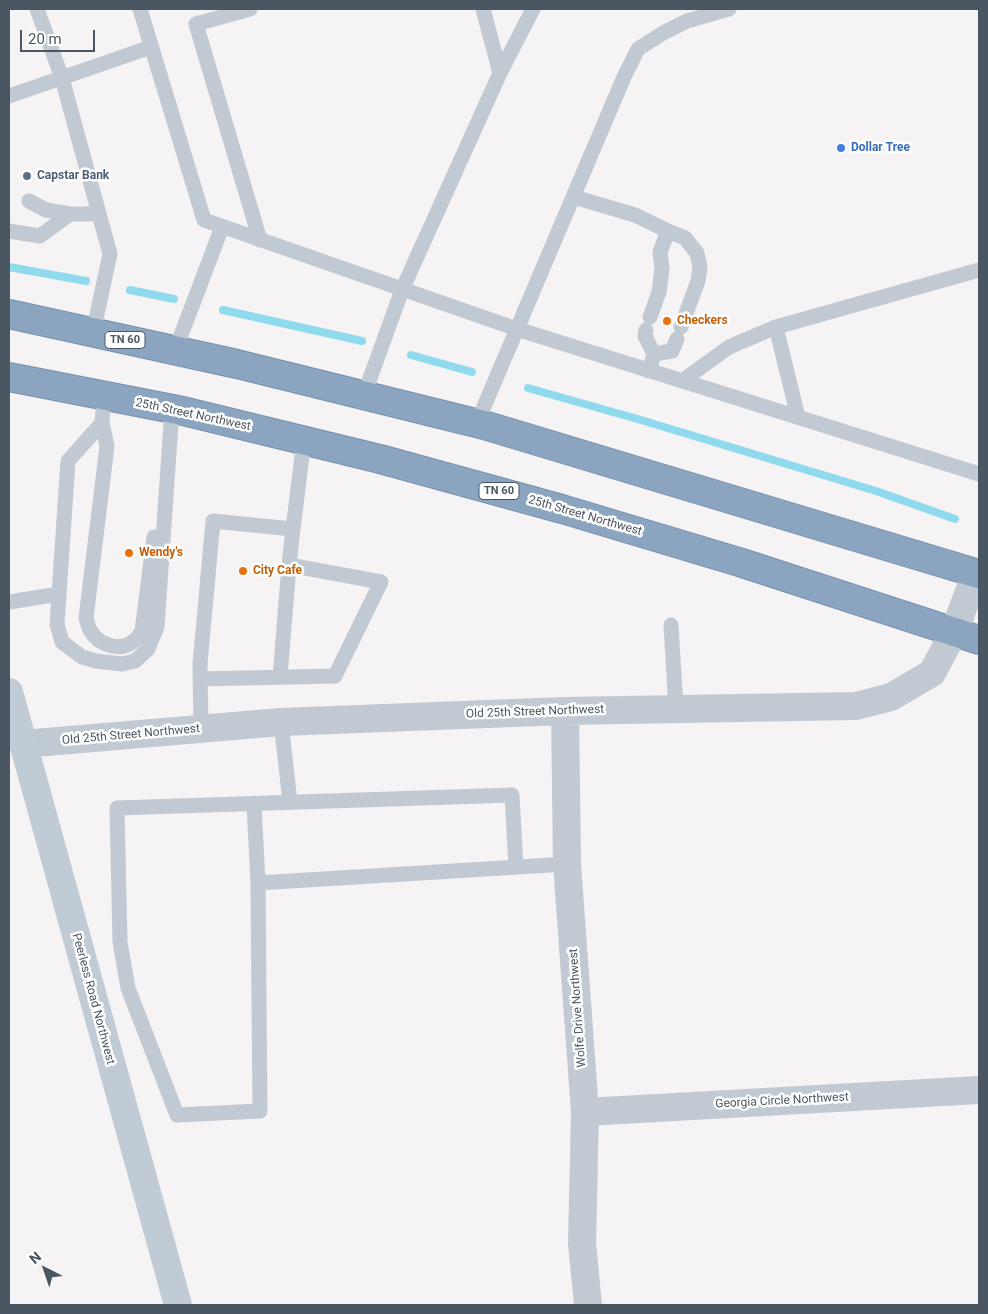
<!DOCTYPE html>
<style>
body{margin:0}
#map{position:relative;width:988px;height:1314px;overflow:hidden;background:#f5f3f3;font-family:Roboto,sans-serif}
canvas{display:block}
.frame{position:absolute;inset:0;border:10px solid #4a5661;pointer-events:none}
.north{position:absolute;left:20px;top:1244px;width:50px;height:50px;-webkit-text-stroke:4px #fff;paint-order:stroke;rotate:319deg;font-size:14px;font-weight:700;line-height:20px;text-align:center;color:#4a5661}
.north::after{content:'';display:block;margin:auto;width:18px;height:22px;background:#4a5661;clip-path:polygon(50% 0,100% 100%,50% 72%,0 100%)}
.scale{position:absolute;left:20px;top:30px;width:75px;height:22px;box-sizing:border-box;border:2px solid #4a5661;border-top:0;padding-left:6px;font-size:15px;line-height:18px;white-space:nowrap;color:#4a5661;-webkit-text-stroke:4px #fff;paint-order:stroke}
</style>
<div id="map">
<canvas width="988" height="1314"></canvas>
<div class="frame"></div>
<div class="north">N</div>
<div class="scale">20 m</div>
</div>
<script>
const g = document.querySelector('canvas').getContext('2d');
g.lineJoin = 'round';
function trace(path, color, width, dash) { g.strokeStyle = color; g.lineWidth = width; g.lineCap = dash ? 'butt' : 'round'; g.setLineDash(dash || []); g.stroke(path); }
function drawText(font, color, halo, rows, align = 'center') {
  g.font = font + ' Roboto,sans-serif'; g.lineWidth = 5; g.setLineDash([]); g.textBaseline = 'middle'; g.strokeStyle = halo; g.fillStyle = color; for (const [text, x, y, turn = 0] of rows) {
    g.save(); g.translate(x, y); g.rotate((+turn || 0) * Math.PI / 180); g.textAlign = isNaN(turn) ? turn : align; if (halo) g.strokeText(text, 0, 0); g.fillText(text, 0, 0); g.restore();
  }
}
trace(new Path2D(`
 M 9,267 L 86,281
 M 130,290 L 174,299
 M 223,310 L 362,341
 M 411,355 L 472,372
 M 528,388 L 641,420 L 876,491 L 955,519`), '#90daee', 8);
const highway = new Path2D(`
 M 9,314 L 237,364 L 484,425 L 979,574
 M 9,377 L 183,411 L 380,459 L 562,509 L 739,562 L 979,640`);
trace(highway, '#7690ad', 30);
trace(new Path2D(`
 M 37,9 L 62,78 L 110,254 L 93,333
 M 140,9 L 204,220 L 517,329 L 979,474
 M 250,9 L 196,24 L 260,240
 M 500,73 L 533,9
 M 9,96 L 151,47
 M 574,197 L 635,215 L 668,231 L 660,252 L 662,269 L 659,292 L 650,317
 M 29,201 L 46,210 L 70,214
 M 9,231 L 40,236 L 70,214 L 99,214
 M 668,231 L 685,238 L 697,253 L 700,267 L 698,281 L 681,327
 M 646,330 L 645,336 L 654,354 L 649,371
 M 175,351 L 222,227
 M 654,354 L 672,351 L 677,339
 M 682,381 L 729,347 L 776,327
 M 364,395 L 402,290 L 500,73 L 483,9
 M 104,396 L 102,423 L 68,461 L 57,624 L 62,642 L 82,657 L 96,661 L 122,664 L 135,661 L 148,649 L 157,627 L 172,409
 M 798,417 L 776,327 L 979,270
 M 102,423 L 107,446 L 86,618 C 87,622 88,626 90,630 C 98,645 121,653 135,640 C 138,638 140,634 142,631 L 154,537
 M 477,423 L 624,77 L 638,49 L 663,33 L 687,21 L 729,9
 M 9,602 L 59,594
 M 671,625 L 676,709
 M 280,677 L 289,565
 M 200,679 L 335,676 L 381,582 L 289,565 L 293,529
 M 281,722 L 290,802
 M 201,729 L 200,664 L 213,521 L 293,529 L 304,440
 M 254,804 L 258,883
 M 516,867 L 512,795 L 117,808 L 120,942 L 128,988 L 177,1115 L 260,1111 L 258,883 L 567,864`), '#c1cad2', 15);
trace(new Path2D(`
 M 565,711 L 567,864 L 585,1112 L 582,1243 L 588,1305
 M 23,744 L 281,722 L 565,711 L 856,706 L 891,697 L 932,673 L 954,632 L 976,573
 M 585,1112 L 979,1090`), '#c1cad2', 28);
trace(new Path2D(`
 M 9,692 L 178,1305`), '#c1cbd6', 28);
trace(highway, '#8ba5c1', 28);
for (const [x, y, r, color] of [
 [841,148,5,"#3f7fe0"],
 [27,176,5,"#5c6f8a"],
 [667,321,5,"#e8710a"],
 [129,553,5,"#e8710a"],
 [243,571,5,"#e8710a"]
]) { const dot = new Path2D(); dot.arc(x, y, r, 0, 2 * Math.PI); g.fillStyle = color; g.fill(dot); trace(dot, '#fff', 2); }
for (const [x, y, w] of [
 [125,340,40],
 [499,491,40]
]) { const box = new Path2D(); box.roundRect(x - w / 2, y - 8.5, w, 17, 4); g.fillStyle = '#fff'; g.fill(box); trace(box, '#4a5661', 1); }
drawText('bold 11px', '#4a5661', null, [
 ["TN 60",125,340],
 ["TN 60",499,491]
]);
drawText('bold 12px', '#366cbe', '#fff', [
 ["Dollar Tree",851,148]
], 'left');
drawText('bold 12px', '#4e5e75', '#fff', [
 ["Capstar Bank",37,176]
], 'left');
drawText('bold 12px', '#c56008', '#fff', [
 ["Checkers",677,321],
 ["Wendy's",139,553],
 ["City Cafe",253,571]
], 'left');
drawText('12px', '#4a5661', '#fff', [
 ["25th Street Northwest",193,415,12],
 ["25th Street Northwest",585,516,16],
 ["Old 25th Street Northwest",535,712,-2],
 ["Old 25th Street Northwest",131,735,-5],
 ["Peerless Road Northwest",93,999,75],
 ["Wolfe Drive Northwest",578,1008,-94],
 ["Georgia Circle Northwest",782,1101,-3]
]);
</script>
